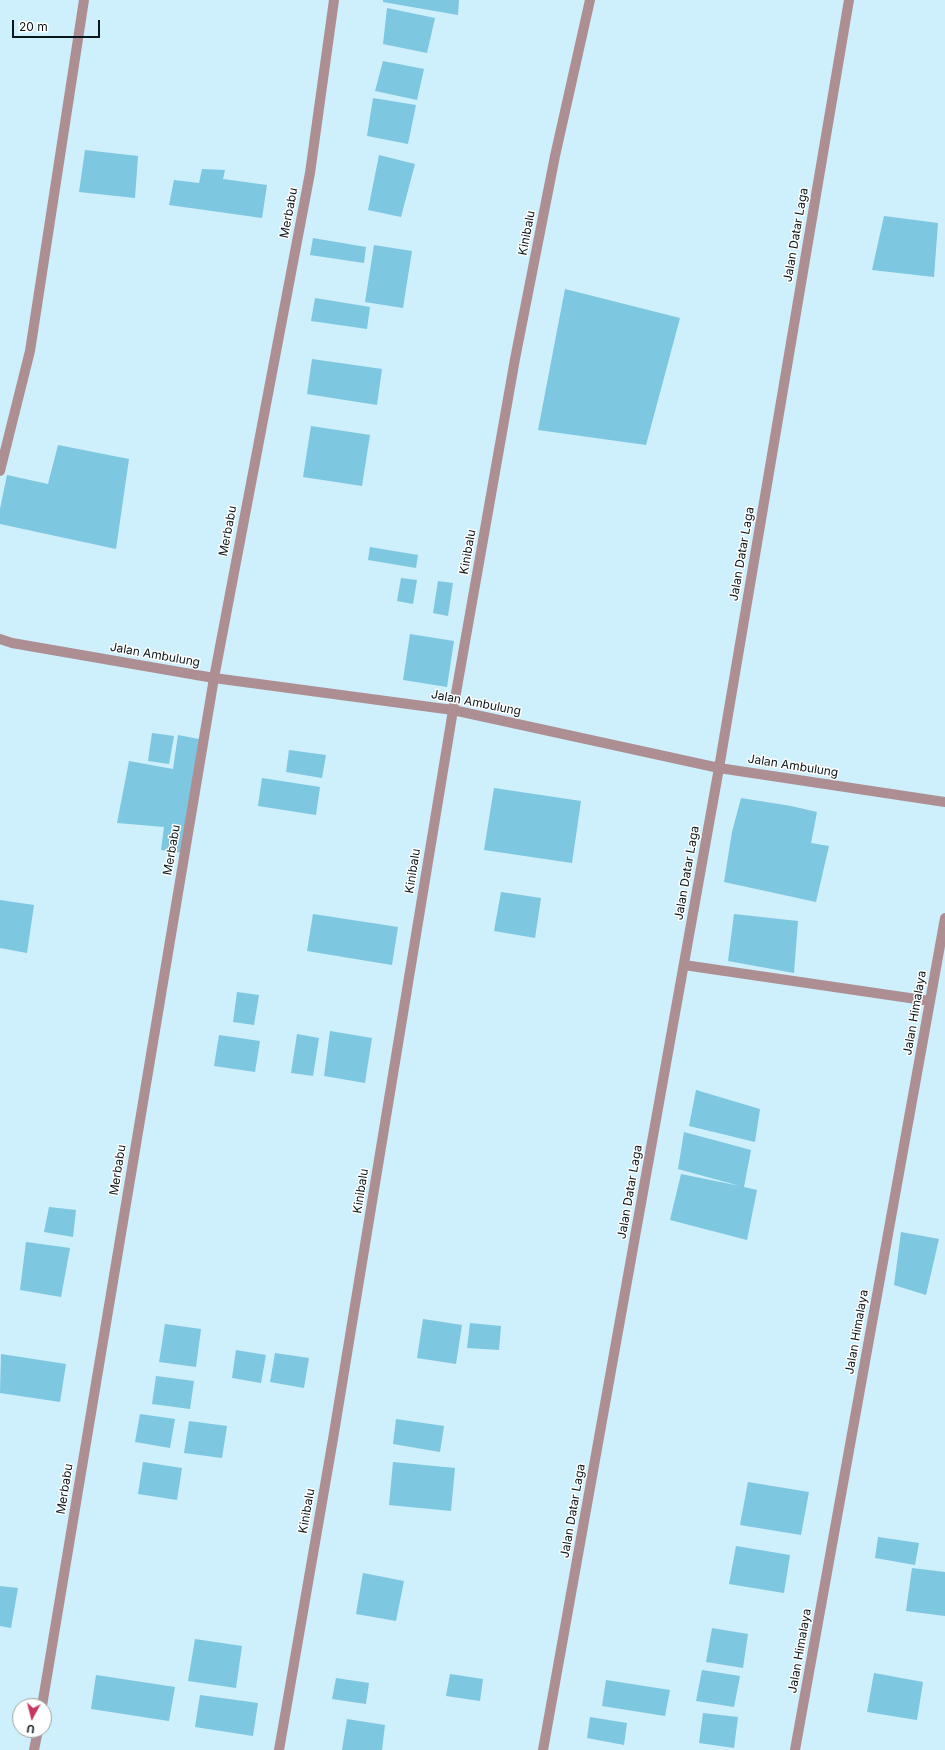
<!DOCTYPE html>
<style>
body{margin:0}
#map{position:relative;width:945px;height:1750px;overflow:hidden;background:#ceeffc;font-family:Inter,sans-serif}
canvas{display:block}
.north{position:absolute;left:12px;top:1698px;width:40px;height:40px;box-sizing:border-box;background:#fff;border:1px solid #9da2a3;border-radius:50%;rotate:187deg;font-size:11px;font-weight:700;line-height:16px;text-align:center;color:#09161a}
.north::after{content:'';display:block;margin:auto;width:14px;height:18px;background:#c7385e;clip-path:polygon(50% 0,100% 100%,50% 72%,0 100%)}
.scale{position:absolute;left:12px;top:20px;width:88px;height:18px;box-sizing:border-box;border:2px solid #09161a;border-top:0;padding-left:5px;font-size:12px;line-height:14px;white-space:nowrap;color:#09161a;-webkit-text-stroke:3px #fff;paint-order:stroke}
</style>
<div id="map">
<canvas width="945" height="1750"></canvas>
<div class="north">U</div>
<div class="scale">20 m</div>
</div>
<script>
const g = document.querySelector('canvas').getContext('2d');
g.lineJoin = 'round';
function paint(path, color) { g.fillStyle = color; g.fill(path, 'evenodd'); }
function trace(path, color, width, dash) { g.strokeStyle = color; g.lineWidth = width; g.lineCap = dash ? 'butt' : 'round'; g.setLineDash(dash || []); g.stroke(path); }
function drawText(font, color, halo, rows, align = 'center') {
  g.font = font + ' Inter,sans-serif'; g.lineWidth = 3; g.setLineDash([]); g.textBaseline = 'middle'; g.strokeStyle = halo; g.fillStyle = color; for (const [text, x, y, turn = 0] of rows) {
    g.save(); g.translate(x, y); g.rotate((+turn || 0) * Math.PI / 180); g.textAlign = isNaN(turn) ? turn : align; if (halo) g.strokeText(text, 0, 0); g.fillText(text, 0, 0); g.restore();
  }
}
paint(new Path2D(`
 M 383,0 L 459,0 L 458,15 L 383,2 Z
 M 387,8 L 435,18 L 427,53 L 383,44 Z
 M 383,61 L 424,69 L 417,100 L 375,91 Z
 M 373,98 L 416,105 L 408,144 L 367,136 Z
 M 85,150 L 138,156 L 135,198 L 79,192 Z
 M 379,155 L 415,164 L 401,217 L 368,210 Z
 M 202,169 L 225,170 L 223,179 L 267,185 L 262,218 L 169,205 L 174,180 L 199,183 Z
 M 884,216 L 938,223 L 934,277 L 872,270 Z
 M 313,238 L 366,247 L 364,263 L 310,255 Z
 M 374,245 L 412,251 L 403,308 L 365,302 Z
 M 565,289 L 680,318 L 646,445 L 538,430 Z
 M 315,298 L 370,307 L 367,329 L 311,321 Z
 M 312,359 L 382,369 L 377,405 L 307,394 Z
 M 311,426 L 370,435 L 362,486 L 303,477 Z
 M 58,445 L 129,459 L 116,549 L 0,524 L 0,509 L 7,475 L 48,484 Z
 M 370,547 L 418,555 L 416,568 L 368,560 Z
 M 401,578 L 417,580 L 413,604 L 397,601 Z
 M 438,581 L 453,583 L 448,616 L 433,613 Z
 M 410,634 L 454,641 L 447,687 L 403,680 Z
 M 152,733 L 174,736 L 169,764 L 148,761 Z
 M 178,735 L 204,740 L 184,853 L 161,850 L 164,827 L 117,823 L 129,761 L 173,769 Z
 M 289,750 L 326,755 L 322,778 L 286,772 Z
 M 262,778 L 320,787 L 316,815 L 258,806 Z
 M 494,788 L 581,801 L 572,863 L 484,850 Z
 M 741,798 L 791,806 L 817,812 L 811,843 L 829,846 L 816,902 L 724,882 L 732,832 Z
 M 501,892 L 541,898 L 535,938 L 494,931 Z
 M 0,900 L 34,905 L 27,953 L 0,948 Z
 M 313,914 L 398,927 L 392,965 L 307,951 Z
 M 734,914 L 798,921 L 794,973 L 728,961 Z
 M 237,992 L 259,995 L 254,1025 L 233,1022 Z
 M 330,1031 L 372,1038 L 365,1083 L 324,1076 Z
 M 297,1034 L 319,1038 L 313,1076 L 291,1073 Z
 M 219,1035 L 260,1041 L 255,1072 L 214,1066 Z
 M 696,1090 L 760,1109 L 755,1142 L 689,1126 Z
 M 684,1132 L 751,1150 L 744,1187 L 757,1190 L 747,1240 L 670,1220 L 681,1174 L 740,1186 L 678,1169 Z
 M 49,1207 L 76,1210 L 73,1237 L 44,1232 Z
 M 901,1232 L 939,1239 L 926,1295 L 894,1285 Z
 M 26,1242 L 70,1248 L 61,1297 L 20,1290 Z
 M 423,1319 L 462,1325 L 456,1364 L 417,1358 Z
 M 470,1323 L 501,1326 L 499,1350 L 467,1348 Z
 M 165,1324 L 201,1329 L 196,1367 L 159,1362 Z
 M 236,1350 L 266,1355 L 261,1383 L 232,1378 Z
 M 275,1353 L 309,1358 L 304,1388 L 270,1382 Z
 M 1,1354 L 66,1364 L 60,1402 L 0,1393 Z
 M 156,1376 L 194,1381 L 190,1409 L 152,1404 Z
 M 140,1414 L 175,1419 L 170,1448 L 135,1442 Z
 M 396,1419 L 444,1426 L 440,1452 L 393,1444 Z
 M 189,1421 L 227,1426 L 222,1458 L 184,1453 Z
 M 143,1462 L 182,1468 L 177,1500 L 138,1494 Z
 M 393,1462 L 455,1468 L 451,1511 L 389,1505 Z
 M 748,1482 L 809,1492 L 801,1535 L 740,1525 Z
 M 878,1537 L 919,1543 L 915,1565 L 875,1558 Z
 M 736,1546 L 790,1555 L 784,1593 L 729,1584 Z
 M 912,1568 L 945,1572 L 945,1616 L 906,1611 Z
 M 363,1573 L 404,1581 L 396,1621 L 356,1614 Z
 M 0,1586 L 18,1588 L 11,1628 L 0,1626 Z
 M 712,1628 L 748,1634 L 743,1668 L 706,1662 Z
 M 195,1639 L 242,1646 L 236,1688 L 188,1681 Z
 M 702,1670 L 740,1676 L 734,1707 L 696,1701 Z
 M 874,1673 L 923,1682 L 917,1720 L 867,1712 Z
 M 450,1674 L 483,1679 L 480,1701 L 446,1696 Z
 M 96,1675 L 175,1687 L 169,1721 L 91,1709 Z
 M 336,1678 L 369,1683 L 366,1704 L 332,1699 Z
 M 606,1680 L 670,1690 L 665,1716 L 602,1706 Z
 M 200,1695 L 258,1703 L 253,1736 L 195,1727 Z
 M 703,1713 L 738,1717 L 734,1748 L 699,1743 Z
 M 590,1717 L 627,1723 L 624,1745 L 587,1738 Z
 M 347,1719 L 385,1725 L 382,1750 L 342,1750 Z`), '#7dc7e0');
trace(new Path2D(`
 M 0,471 L 30,351 L 84,0
 M 0,639 L 12,643 L 214,678 L 453,710 L 719,768 L 945,802
 M 684,965 L 930,1001
 M 42,1706 L 214,678 L 310,173 L 334,0
 M 34,1750 L 38,1730
 M 279,1750 L 333,1439 L 453,710 L 515,359 L 555,156 L 590,0
 M 543,1750 L 719,768 L 849,0
 M 795,1750 L 945,918`), '#ad8f93', 10);
drawText('12px', '#09161a', '#fff', [
 ["Merbabu",289,213,-79],
 ["Kinibalu",527,233,-79],
 ["Jalan Datar Laga",796,235,-80],
 ["Merbabu",228,531,-79],
 ["Kinibalu",468,552,-80],
 ["Jalan Datar Laga",742,554,-80],
 ["Jalan Ambulung",155,655,10],
 ["Jalan Ambulung",476,703,11],
 ["Jalan Ambulung",793,766,9],
 ["Merbabu",172,850,-80],
 ["Kinibalu",413,871,-81],
 ["Jalan Datar Laga",687,873,-80],
 ["Jalan Himalaya",915,1013,-80],
 ["Merbabu",118,1170,-81],
 ["Kinibalu",361,1191,-81],
 ["Jalan Datar Laga",630,1192,-80],
 ["Jalan Himalaya",857,1332,-80],
 ["Merbabu",65,1489,-81],
 ["Kinibalu",307,1511,-80],
 ["Jalan Datar Laga",573,1511,-80],
 ["Jalan Himalaya",800,1651,-80]
]);
</script>
